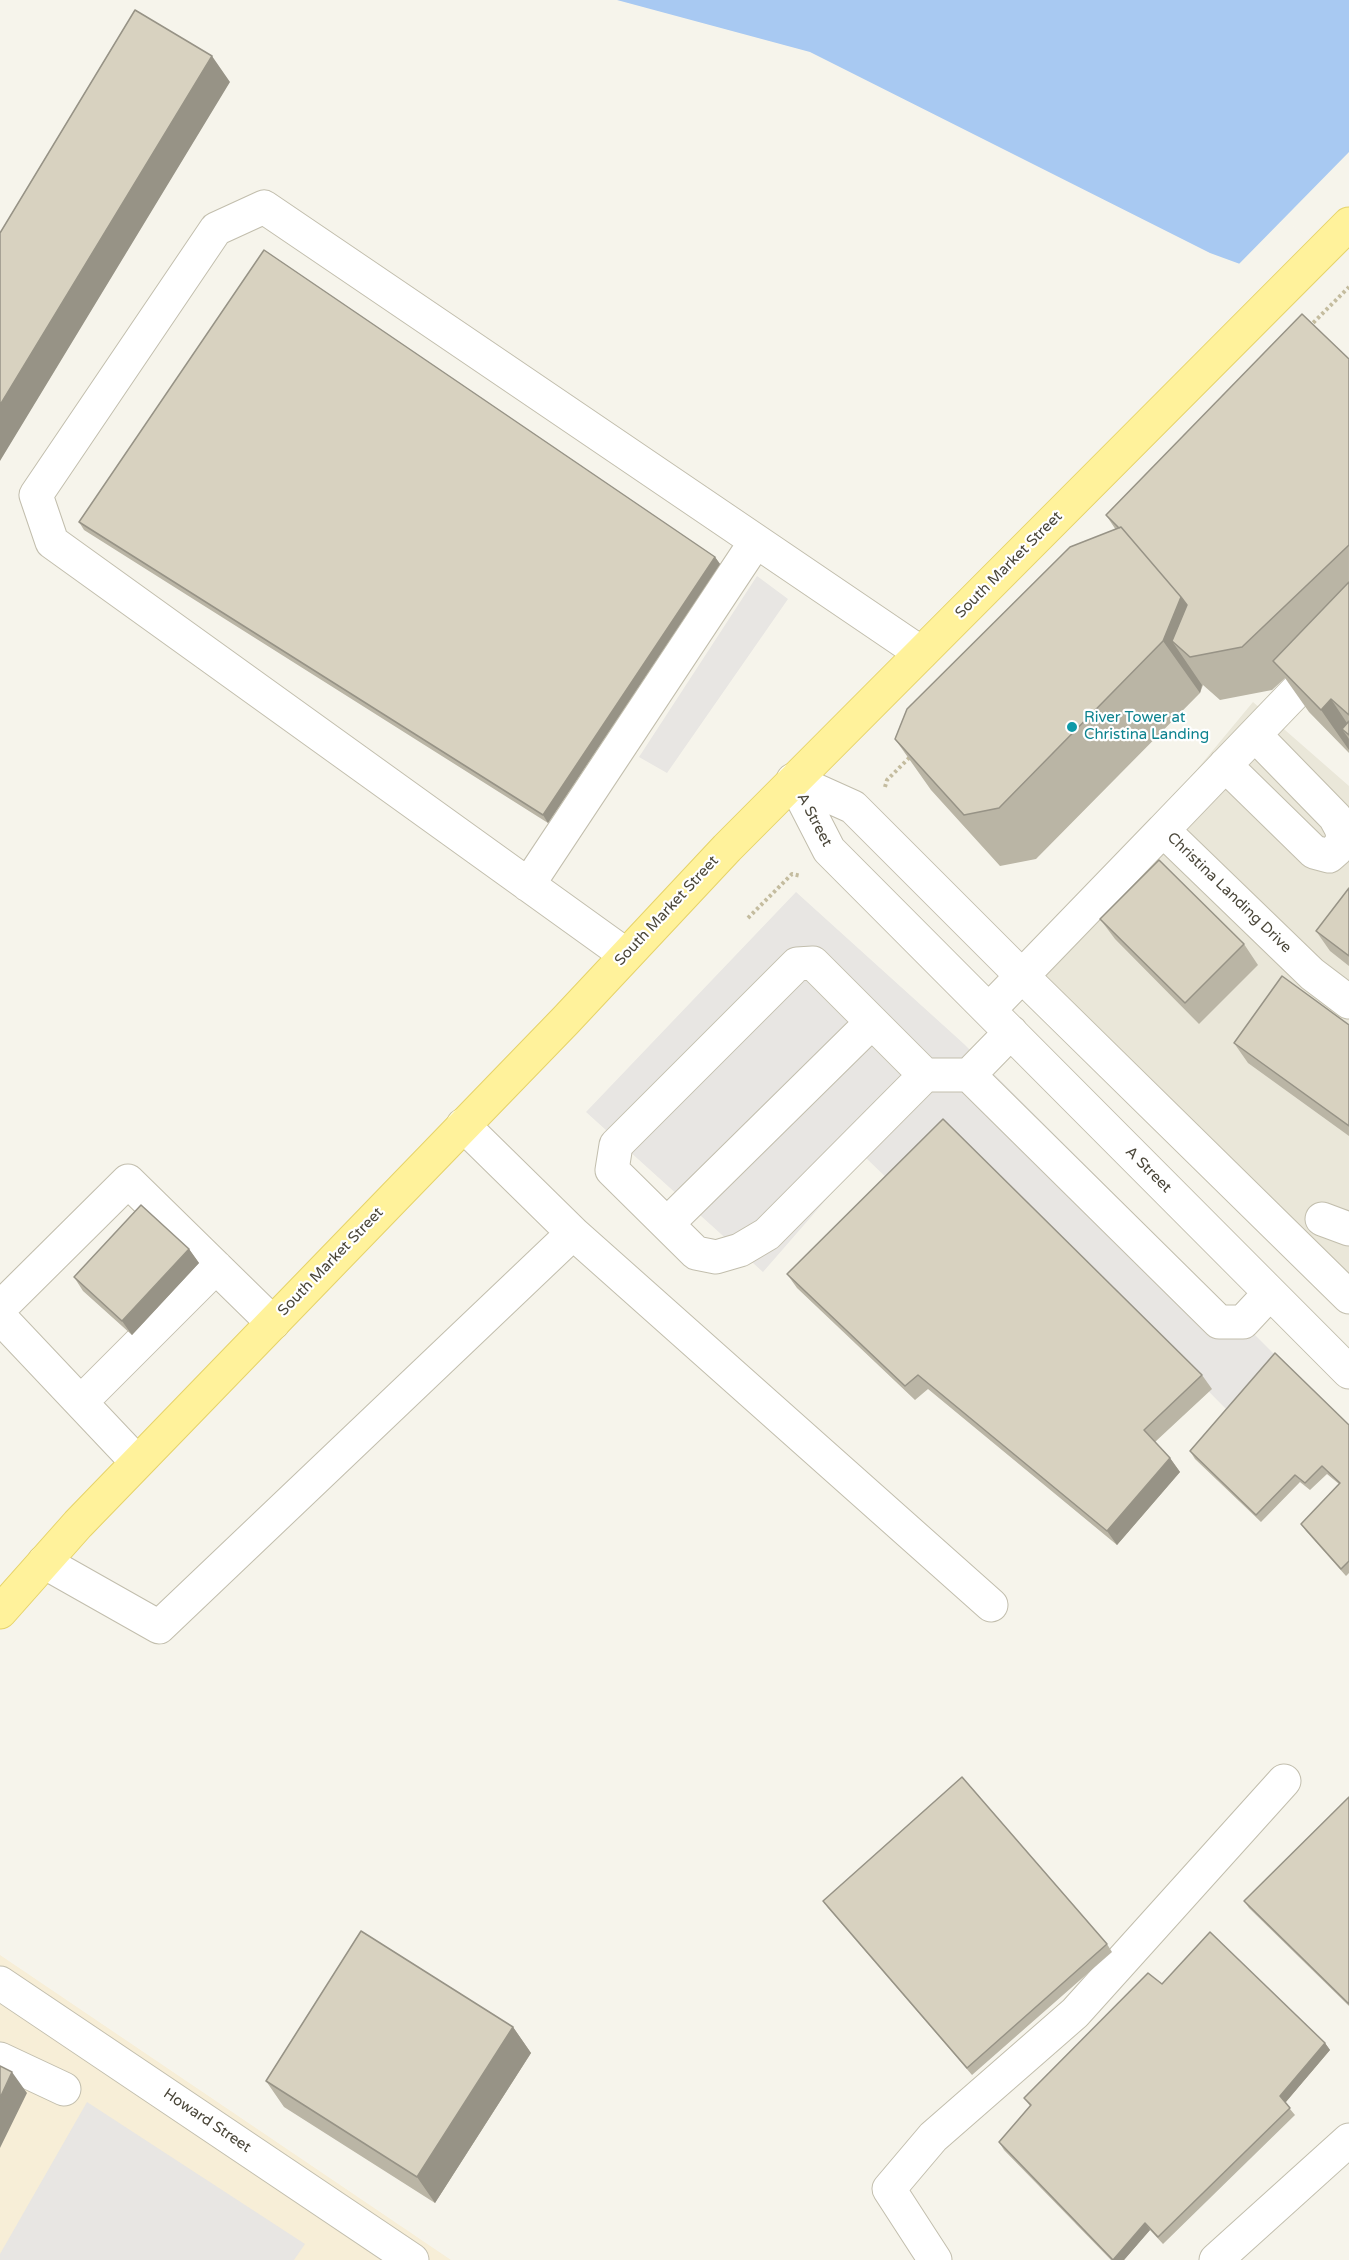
<!DOCTYPE html>
<style>
body{margin:0}
canvas{display:block;background:#f6f4eb}
</style>
<canvas width="1349" height="2260"></canvas>
<script>
const g = document.querySelector('canvas').getContext('2d');
g.lineJoin = 'round';
function paint(path, color) { g.fillStyle = color; g.fill(path, 'evenodd'); }
function trace(path, color, width, dash) { g.strokeStyle = color; g.lineWidth = width; g.lineCap = dash ? 'butt' : 'round'; g.setLineDash(dash || []); g.stroke(path); }
function drawText(font, color, halo, rows, align = 'center') {
  g.font = font + ' "Varela Round",sans-serif'; g.lineWidth = 4.5; g.setLineDash([]); g.textBaseline = 'middle'; g.strokeStyle = halo; g.fillStyle = color; for (const [text, x, y, turn = 0] of rows) {
    g.save(); g.translate(x, y); g.rotate((+turn || 0) * Math.PI / 180); g.textAlign = isNaN(turn) ? turn : align; if (halo) g.strokeText(text, 0, 0); g.fillText(text, 0, 0); g.restore();
  }
}
paint(new Path2D(`
 M 1253,702 L 1349,786 L 1349,1275 L 1031,969 Z`), '#eae7d9');
paint(new Path2D(`
 M 0,1955 L 451,2260 L 0,2260 Z`), '#f7eed7');
paint(new Path2D(`
 M 757,576 L 788,599 L 667,773 L 639,757 Z
 M 796,892 L 964,1044 L 1280,1360 L 1227,1410 L 953,1133 L 897,1188 L 864,1156 L 763,1272 L 586,1112 Z
 M 87,2102 L 305,2244 L 294,2260 L 0,2260 L 0,2254 Z`), '#e8e6e3');
paint(new Path2D(`
 M 617,0 L 1349,0 L 1349,277 L 1289,218 L 1240,264 L 1210,253 L 810,52 Z`), '#a8c9f2');
paint(new Path2D(`
 M 1349,152 L 1349,280 L 1289,222 L 1242,266 L 1237,266 Z`), '#f6f4eb');
const minor = new Path2D(`
 M 1225,765 L 1314,852 L 1329,856 L 1337,849 L 1344,840 L 1341,828 L 1335,817 L 1255,735
 M 793,780 L 829,850 L 1349,1372
 M 793,780 L 853,807 L 1022,976 L 1349,1297
 M 1163,830 L 1309,678
 M 528,885 L 756,541
 M 626,955 L 52,542 L 36,495 L 216,229 L 264,207 L 921,653
 M 989,1010 L 1163,830 L 1312,974 L 1349,1002
 M 925,1075 L 813,963 L 797,964 L 616,1145 L 612,1170 L 696,1253 L 716,1257 L 740,1250 L 767,1234 L 925,1075 L 969,1075 L 1011,1032
 M 969,1075 L 1219,1322 L 1243,1322 L 1270,1293
 M 1322,1219 L 1349,1229
 M 667,1224 L 872,1022
 M 573,1233 L 991,1605
 M 0,1308 L 128,1181 L 273,1323
 M 0,1317 L 137,1462
 M 81,1402 L 216,1267
 M 44,1562 L 159,1627 L 573,1233 L 463,1125
 M 0,1983 L 412,2260
 M 0,2059 L 64,2089
 M 935,2260 L 889,2189 L 933,2137 L 1075,2013 L 1284,1781
 M 1216,2260 L 1349,2140`);
const major = new Path2D(`
 M 0,1612 L 78,1524 L 566,1020 L 727,848 L 1349,224`);
trace(minor, '#c2bead', 35);
trace(major, '#e6d369', 35);
trace(new Path2D(`
 M 1309,327 L 1349,287
 M 885,787 L 887,780 L 910,757
 M 748,918 L 792,874 L 801,876`), '#c4bc9f', 4, [3, 3]);
trace(minor, '#fff', 33);
trace(major, '#fff29b', 33);
paint(new Path2D(`
 M 1349,359 L 1349,753 L 1309,712 L 1285,678 L 1272,690 L 1220,700 L 1203,685 L 1200,693 L 1036,859 L 1000,866 L 931,790 L 895,739 L 1116,530 L 1106,515 Z
 M 79,522 L 715,557 L 720,564 L 548,823 L 84,530 Z
 M 1349,888 L 1349,966 L 1330,951 L 1316,931 Z
 M 1100,919 L 1244,944 L 1258,965 L 1199,1024 L 1115,939 Z
 M 1349,1025 L 1349,1136 L 1248,1063 L 1234,1043 Z
 M 189,1249 L 199,1263 L 132,1335 L 83,1291 L 74,1277 Z
 M 787,1274 L 1202,1375 L 1212,1389 L 1155,1442 L 1170,1458 L 1180,1472 L 1117,1545 L 928,1389 L 915,1400 L 797,1288 Z
 M 1349,1425 L 1349,1573 L 1346,1576 L 1306,1531 L 1301,1524 L 1339,1484 L 1327,1474 L 1310,1490 L 1300,1482 L 1261,1522 L 1195,1459 L 1190,1451 Z
 M 1349,1797 L 1349,2006 L 1249,1908 L 1244,1901 Z
 M 823,1901 L 1107,1944 L 1112,1952 L 972,2075 L 828,1908 Z
 M 1162,1984 L 1325,2043 L 1330,2050 L 1285,2103 L 1295,2115 L 1163,2244 L 1150,2230 L 1124,2260 L 1111,2260 L 1004,2150 L 999,2142 L 1030,2106 L 1024,2098 Z
 M 513,2027 L 531,2053 L 435,2203 L 284,2107 L 266,2081 Z`), '#bab5a5');
paint(new Path2D(`
 M 212,56 L 230,82 L 0,461 L 0,405 Z
 M 715,557 L 720,564 L 548,823 L 543,815 Z
 M 1181,597 L 1217,648 L 1172,641 L 1202,685 L 1200,693 L 1163,641 Z
 M 1331,699 L 1349,726 L 1342,729 L 1349,739 L 1349,750 L 1321,710 Z
 M 189,1249 L 199,1263 L 132,1335 L 122,1321 Z
 M 1170,1458 L 1180,1472 L 1117,1545 L 1107,1531 Z
 M 513,2027 L 531,2053 L 435,2203 L 417,2177 Z
 M 1325,2043 L 1330,2050 L 1285,2103 L 1280,2096 Z
 M 12,2072 L 27,2093 L 0,2148 L 0,2098 Z
 M 1145,2223 L 1150,2230 L 1124,2260 L 1113,2260 Z`), '#979386');
const building = new Path2D(`
 M 135,10 L 212,56 L 0,405 L 0,233 Z
 M 264,250 L 715,557 L 543,815 L 79,522 Z
 M 1302,314 L 1349,359 L 1349,545 L 1242,647 L 1190,657 L 1172,641 L 1187,605 L 1181,597 L 1121,527 L 1119,528 L 1106,515 Z
 M 1121,527 L 1181,597 L 1163,641 L 999,808 L 964,815 L 895,739 L 907,709 L 1070,547 Z
 M 1349,582 L 1349,715 L 1331,699 L 1321,710 L 1273,661 Z
 M 1349,721 L 1349,735 L 1342,729 Z
 M 1159,860 L 1244,944 L 1185,1003 L 1100,919 Z
 M 1349,888 L 1349,956 L 1316,931 Z
 M 1282,976 L 1349,1025 L 1349,1126 L 1234,1043 Z
 M 943,1119 L 1202,1375 L 1144,1430 L 1170,1458 L 1107,1531 L 918,1375 L 905,1386 L 787,1274 Z
 M 141,1205 L 189,1249 L 122,1321 L 74,1277 Z
 M 1275,1353 L 1349,1425 L 1349,1561 L 1341,1569 L 1301,1524 L 1340,1483 L 1322,1466 L 1305,1483 L 1295,1475 L 1256,1515 L 1190,1451 Z
 M 962,1777 L 1107,1944 L 967,2068 L 823,1901 Z
 M 1349,1797 L 1349,2004 L 1244,1901 Z
 M 361,1931 L 513,2027 L 417,2177 L 266,2081 Z
 M 1210,1932 L 1325,2043 L 1280,2096 L 1290,2108 L 1158,2237 L 1145,2223 L 1113,2260 L 999,2142 L 1031,2105 L 1024,2098 L 1148,1973 L 1162,1984 Z
 M 0,2066 L 12,2072 L 0,2098 Z`);
paint(building, '#d8d2c0');
trace(building, '#979386', 1.5);
for (const [x, y, r, color] of [
 [1072,727,6,"#0f9aa8"]
]) { const dot = new Path2D(); dot.arc(x, y, r, 0, 2 * Math.PI); g.fillStyle = color; g.fill(dot); trace(dot, '#fff', 2); }
drawText('15px', '#4a4639', '#fff', [
 ["South Market Street",1009,565,-45],
 ["A Street",814,820,62],
 ["Christina Landing Drive",1229,893,44],
 ["South Market Street",667,911,-47],
 ["A Street",1148,1170,45],
 ["South Market Street",331,1262,-46],
 ["Howard Street",207,2121,34]
]);
drawText('15px', '#0d838f', '#fff', [
 ["River Tower at",1084,718],
 ["Christina Landing",1084,735]
], 'left');
</script>
